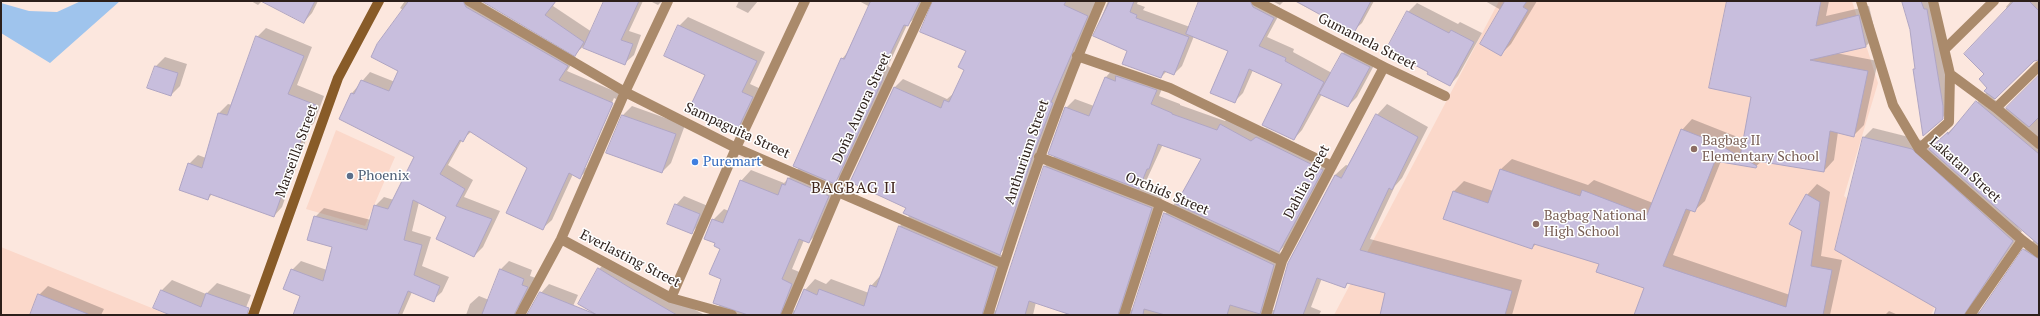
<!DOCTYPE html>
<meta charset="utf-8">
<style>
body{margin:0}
#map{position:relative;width:2040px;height:316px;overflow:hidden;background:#fce7de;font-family:"PT Serif",serif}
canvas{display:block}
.frame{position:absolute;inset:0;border:2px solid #2c1f1a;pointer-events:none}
</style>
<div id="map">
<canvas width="2040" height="316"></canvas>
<div class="frame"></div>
</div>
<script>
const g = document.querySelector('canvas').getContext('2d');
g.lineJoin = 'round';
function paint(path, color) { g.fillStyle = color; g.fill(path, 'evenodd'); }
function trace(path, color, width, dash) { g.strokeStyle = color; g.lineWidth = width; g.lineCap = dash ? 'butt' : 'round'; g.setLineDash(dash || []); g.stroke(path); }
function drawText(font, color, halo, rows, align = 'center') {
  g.font = font + ' "PT Serif",serif'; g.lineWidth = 3; g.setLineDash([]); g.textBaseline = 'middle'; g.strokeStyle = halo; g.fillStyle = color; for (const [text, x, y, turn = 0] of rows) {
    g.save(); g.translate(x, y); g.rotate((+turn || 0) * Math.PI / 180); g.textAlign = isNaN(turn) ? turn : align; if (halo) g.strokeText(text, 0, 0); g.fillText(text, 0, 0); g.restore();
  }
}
paint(new Path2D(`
 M 1499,1 L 1852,1 L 1878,83 L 1844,196 L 1949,276 L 1931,315 L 1334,315 Z
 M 336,130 L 395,157 L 365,226 L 306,209 Z
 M 1,247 L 169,315 L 1,315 Z`), '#fbd8ca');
paint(new Path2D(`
 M 81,1 L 120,1 L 50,63 L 1,33 L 1,3 L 29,11 L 57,12 Z`), '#9fc4ed');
paint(new Path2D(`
 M 251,1 L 262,1 L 258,5 Z
 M 263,1 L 318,1 L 312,13 L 304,22 Z
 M 405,1 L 480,1 L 576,57 L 567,71 L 621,94 L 589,169 L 580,177 L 573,174 L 552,220 L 543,228 L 528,167 L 472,131 L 462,140 L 448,165 L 473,180 L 464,197 L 500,211 L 483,247 L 474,256 L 447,216 L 419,202 L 412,231 L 431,237 L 422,266 L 449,277 L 442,292 L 433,300 L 412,292 L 402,315 L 294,315 L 302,296 L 292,270 L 301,261 L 327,270 L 333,246 L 315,217 L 324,208 L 371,220 L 375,206 L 384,197 L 394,200 L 416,157 L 341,119 L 352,93 L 370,72 L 395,82 L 400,71 L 403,10 L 400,8 ZM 614,98 L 616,99 L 586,168 L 583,168 Z
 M 484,1 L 556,1 L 553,6 L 592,32 L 605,1 L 643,1 L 629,31 L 641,35 L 634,55 L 625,63 L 587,43 L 575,54 Z
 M 650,1 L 662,1 L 658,5 Z
 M 739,1 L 758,1 L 748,13 L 736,7 Z
 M 859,1 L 924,1 L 916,17 L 907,25 L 888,66 L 891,68 L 843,174 L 834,183 L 839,185 L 820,231 L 809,242 L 804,240 L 792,269 L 802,273 L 791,308 L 795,311 L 805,290 L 815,279 L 826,284 L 831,279 L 869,293 L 871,286 L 881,275 L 900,226 L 910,215 L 907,207 L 851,181 L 895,87 L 903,79 L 947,99 L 954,93 L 966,69 L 967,51 L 934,1 L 1099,1 L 1008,246 L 999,254 L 1006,257 L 992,306 L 996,311 L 1045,166 L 1056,155 L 1066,108 L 1075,99 L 1094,106 L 1106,77 L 1114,68 L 1165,81 L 1159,96 L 1180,104 L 1180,105 L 1225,121 L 1230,116 L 1260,133 L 1266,128 L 1331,161 L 1288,242 L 1279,252 L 1284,254 L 1272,310 L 1275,310 L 1335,175 L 1346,165 L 1349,166 L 1377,115 L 1387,104 L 1428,127 L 1402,178 L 1395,186 L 1370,239 L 1522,280 L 1512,315 L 1381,315 L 1387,292 L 1349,282 L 1345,287 L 1322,278 L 1311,307 L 1321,311 L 1319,315 L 1070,315 L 1036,302 L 1033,315 L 708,315 L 721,304 L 722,278 L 721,248 L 716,242 L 713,220 L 724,209 L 729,211 L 741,181 L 751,170 L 784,183 L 800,167 L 842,59 L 847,53 L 870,7 ZM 1163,144 L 1202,158 L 1177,204 L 1175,203 L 1165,214 L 1133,310 L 1130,309 L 1128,302 L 1162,197 L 1138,188 L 1147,179 Z
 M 1108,1 L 1138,1 L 1137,4 L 1145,7 L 1143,10 L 1190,27 L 1200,1 L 1267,1 L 1282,9 L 1267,37 L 1294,49 L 1293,52 L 1332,73 L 1343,53 L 1352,45 L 1378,58 L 1357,97 L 1348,106 L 1322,94 L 1302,130 L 1294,139 L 1283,84 L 1253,70 L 1243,93 L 1234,102 L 1229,50 L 1194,36 L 1182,66 L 1174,74 L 1167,71 L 1161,77 L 1129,50 L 1094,36 Z
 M 1272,1 L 1284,1 L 1280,5 Z
 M 1294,1 L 1374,1 L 1362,23 L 1353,31 Z
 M 1485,1 L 1537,1 L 1511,44 L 1501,54 L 1501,10 Z
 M 1728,1 L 1829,1 L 1826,16 L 1869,6 L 1876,36 L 1866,46 L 1836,53 L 1878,61 L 1864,125 L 1854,135 L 1838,132 L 1834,160 L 1824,171 L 1762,161 L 1755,167 L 1721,161 L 1705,201 L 1694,211 L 1691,210 L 1673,255 L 1790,295 L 1803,230 L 1807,195 L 1817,184 L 1830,192 L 1821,256 L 1842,260 L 1830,315 L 1635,315 L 1645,288 L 1600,264 L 1536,244 L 1532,248 L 1444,218 L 1454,191 L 1464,181 L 1493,191 L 1501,169 L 1512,159 L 1588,185 L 1594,180 L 1653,203 L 1682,130 L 1692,119 L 1735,136 L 1744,142 L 1753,96 Z
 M 1902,1 L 1935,1 L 1951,109 L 1942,118 L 1914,70 L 1916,68 L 1909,21 Z
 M 2011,1 L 2039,1 L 2039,59 L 2034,60 L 1994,99 L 2006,109 L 2039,76 L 2039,315 L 1934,315 L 1937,307 L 1864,137 L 1873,128 L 1921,140 L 1931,149 L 1957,124 L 1987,92 L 1989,87 L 1986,74 L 2008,9 L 2006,7 ZM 2019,226 L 2035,239 L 2024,250 L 1981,312 L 1976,311 L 1974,301 L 2022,231 L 2018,227 Z
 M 1417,3 L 1458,24 L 1460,22 L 1482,33 L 1458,76 L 1450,85 L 1430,72 L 1408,12 Z
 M 688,17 L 765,52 L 750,84 L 761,89 L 744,123 L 735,132 L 679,26 Z
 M 266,28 L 312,47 L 297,85 L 324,96 L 314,123 L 311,126 L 282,207 L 274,216 L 212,194 L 208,199 L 189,164 L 198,155 L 206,158 L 219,113 L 228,104 L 232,105 L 257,37 Z
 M 165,57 L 187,64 L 180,86 L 171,95 L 156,66 Z
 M 632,106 L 685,125 L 671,163 L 662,172 L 607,152 L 623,115 Z
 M 684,196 L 708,206 L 700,224 L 691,233 L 676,205 Z
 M 609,259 L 676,300 L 705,315 L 599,315 L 599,269 Z
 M 509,261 L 532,270 L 530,276 L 536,278 L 522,304 L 513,313 L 504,315 L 466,315 L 470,304 L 479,296 L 489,300 L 500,270 Z
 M 172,280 L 206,294 L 217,283 L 251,295 L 243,315 L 172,315 L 161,291 Z
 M 549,284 L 578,295 L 569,315 L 528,315 L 541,293 Z
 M 48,286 L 104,309 L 101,315 L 31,315 L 39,295 Z
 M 1889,311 L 1898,315 L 1885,315 Z`), '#0003');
const building = new Path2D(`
 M 261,1 L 315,1 L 304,23 Z
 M 409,1 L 463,1 L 466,7 L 568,66 L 559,80 L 613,103 L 580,179 L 569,173 L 543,230 L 506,213 L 527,168 L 469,131 L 463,142 L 460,140 L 440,174 L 465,189 L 456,206 L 492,219 L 474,257 L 436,239 L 446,217 L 413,200 L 404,240 L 422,245 L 414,275 L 440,286 L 434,302 L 408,291 L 398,315 L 293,315 L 300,296 L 283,289 L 291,269 L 323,281 L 332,247 L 307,240 L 314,216 L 367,230 L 374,205 L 388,209 L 414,157 L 339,119 L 351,93 L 354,94 L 361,80 L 389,91 L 398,71 L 371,57 L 377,44 Z
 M 482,1 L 556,1 L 545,15 L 584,42 L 575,56 Z
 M 604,1 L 639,1 L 621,40 L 633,44 L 625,65 L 583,48 Z
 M 871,1 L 920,1 L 908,26 L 904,25 L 880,75 L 883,76 L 882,81 L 835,184 L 793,166 L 841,58 L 844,59 Z
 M 933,1 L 1066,1 L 1064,5 L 1088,16 L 1051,102 L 1053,103 L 1033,155 L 1000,255 L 903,213 L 906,208 L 850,182 L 894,87 L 941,108 L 944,100 L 949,102 L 964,70 L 958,67 L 966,51 L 920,32 Z
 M 1110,1 L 1134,1 L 1130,12 L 1137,15 L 1136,18 L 1189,37 L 1174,75 L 1164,71 L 1161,78 L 1122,64 L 1127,51 L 1093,36 Z
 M 1199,1 L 1250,1 L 1253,7 L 1274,18 L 1259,46 L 1286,58 L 1285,61 L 1324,82 L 1294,140 L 1262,125 L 1282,84 L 1249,69 L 1235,103 L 1210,93 L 1228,51 L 1186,34 Z
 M 1296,1 L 1371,1 L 1354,33 Z
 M 1505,1 L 1527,1 L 1523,7 L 1528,10 L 1501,56 L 1480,44 Z
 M 1727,1 L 1821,1 L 1816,26 L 1859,15 L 1866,47 L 1810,60 L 1868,71 L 1854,137 L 1830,131 L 1824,172 L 1745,159 L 1757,166 L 1756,168 L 1715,161 L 1695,212 L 1686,209 L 1663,266 L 1786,307 L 1802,231 L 1789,224 L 1806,194 L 1820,202 L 1811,266 L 1832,270 L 1823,315 L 1634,315 L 1644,288 L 1596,272 L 1599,264 L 1534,244 L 1532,249 L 1443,219 L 1453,191 L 1488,203 L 1500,169 L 1580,196 L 1582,190 L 1647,215 L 1681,129 L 1725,146 L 1725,148 L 1740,157 L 1751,97 L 1709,88 Z
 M 1902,1 L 1921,1 L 1924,9 L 1927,9 L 1943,106 L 1943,119 L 1923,136 L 1913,69 L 1915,69 L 1910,30 Z
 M 2014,1 L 2029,1 L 2039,11 L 2039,60 L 2034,61 L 1995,99 L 1984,91 L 1987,88 L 1979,79 L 1984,74 L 1964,54 Z
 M 1407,11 L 1449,33 L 1451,30 L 1474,42 L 1450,86 L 1427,74 L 1428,72 L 1386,50 Z
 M 678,25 L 757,61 L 742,92 L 753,97 L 736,133 L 688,111 L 705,75 L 664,56 Z
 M 256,36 L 304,56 L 288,94 L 316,105 L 305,133 L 304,132 L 274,217 L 210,194 L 208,200 L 179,190 L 188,163 L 202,168 L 218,113 L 227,115 Z
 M 1342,53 L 1370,67 L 1348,107 L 1319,94 Z
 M 155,66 L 178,73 L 171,96 L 147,88 Z
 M 2039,75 L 2039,117 L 2029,127 L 2006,108 Z
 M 1116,76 L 1157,90 L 1151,104 L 1172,113 L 1172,114 L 1217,130 L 1220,124 L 1251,141 L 1256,137 L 1323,170 L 1279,252 L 1176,204 L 1201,159 L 1158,144 L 1149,169 L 1147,169 L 1139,189 L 1048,154 L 1065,107 L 1089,116 L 1105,77 L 1115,81 Z
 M 1976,101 L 2039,154 L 2039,245 L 1929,149 L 1948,132 L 1948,134 Z
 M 1376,114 L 1418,137 L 1392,190 L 1389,188 L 1360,250 L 1512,291 L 1505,315 L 1380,315 L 1385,293 L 1347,283 L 1345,288 L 1317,278 L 1303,315 L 1273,315 L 1288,263 L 1335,175 L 1341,178 Z
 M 622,115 L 676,134 L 662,173 L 606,153 Z
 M 1863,137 L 1912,149 L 2013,241 L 1964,315 L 1934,315 L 1936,308 L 1835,250 Z
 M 1044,166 L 1152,208 L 1118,315 L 1071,315 L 1029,301 L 1025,315 L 995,315 Z
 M 788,178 L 829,196 L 809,243 L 799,239 L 782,279 L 792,284 L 780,315 L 748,315 L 713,303 L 721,279 L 709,274 L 720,249 L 714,246 L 715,243 L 704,239 L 712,219 L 723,223 L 740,180 L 778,195 L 782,184 L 785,185 Z
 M 675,204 L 700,214 L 692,234 L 667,224 Z
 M 1164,213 L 1274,265 L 1260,314 L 1230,305 L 1227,315 L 1165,315 L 1144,309 L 1143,315 L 1131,315 Z
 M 899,226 L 996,268 L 982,315 L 793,315 L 804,289 L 817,295 L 819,289 L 864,306 L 870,285 L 876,287 Z
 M 2023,249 L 2039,259 L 2039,315 L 1978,315 Z
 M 598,268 L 627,286 L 677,315 L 597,315 L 578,304 Z
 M 500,269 L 524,279 L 522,285 L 528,287 L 514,315 L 482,315 Z
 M 161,290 L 201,307 L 206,293 L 249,308 L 247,315 L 170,315 L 153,308 Z
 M 540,292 L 595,314 L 595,315 L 527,315 Z
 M 38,294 L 88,314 L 88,315 L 30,315 Z`);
paint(building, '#c8bedd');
trace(building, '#afa5c3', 1);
trace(new Path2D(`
 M 469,1 L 625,92 L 736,148 L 1004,264
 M 1256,1 L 1384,67 L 1445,96
 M 1861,1 L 1893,105 L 1919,149 L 2022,240 L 2039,253
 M 1945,49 L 1994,1
 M 1077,56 L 1170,88 L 1332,166
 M 1950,74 L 1996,108 L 2039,144
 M 1996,108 L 2039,66
 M 1919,149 L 1949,122 L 1950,74 L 1933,1
 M 1039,157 L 1160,204 L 1282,261
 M 561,239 L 671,298 L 732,315
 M 671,298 L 736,148 L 805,1
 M 520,315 L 561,239 L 625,92 L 668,1
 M 786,315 L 838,192 L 927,1
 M 988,315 C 1021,208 1057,103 1101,1
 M 1124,315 L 1160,204
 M 1266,315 L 1282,261 L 1384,67
 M 1970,315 L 2022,240`), '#aa8a6b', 10);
trace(new Path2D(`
 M 253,315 L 338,78 L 379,1`), '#885b28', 10);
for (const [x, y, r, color] of [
 [1694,149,4,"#8d6e63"],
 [695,162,4,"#3f7fe0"],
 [350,176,4,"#5c6f8a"],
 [1536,224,4,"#8d6e63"]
]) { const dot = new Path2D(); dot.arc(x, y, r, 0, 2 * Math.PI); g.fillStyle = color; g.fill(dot); trace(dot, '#fff', 1.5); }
drawText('14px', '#2c1f1a', '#fff', [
 ["Gumamela Street",1367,42,27],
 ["Doña Aurora Street",862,108,-65],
 ["Sampaguita Street",737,131,25],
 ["Marseilla Street",297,151,-70],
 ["Anthurium Street",1027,152,-71],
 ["Lakatan Street",1965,170,42],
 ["Dahlia Street",1307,182,-62],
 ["Orchids Street",1167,194,23],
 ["Everlasting Street",630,259,27]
]);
drawText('14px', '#785e54', '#fff', [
 ["Bagbag II",1702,141],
 ["Elementary School",1702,157],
 ["Bagbag National",1544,216],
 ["High School",1544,232]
], 'left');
drawText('14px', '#366cbe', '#fff', [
 ["Puremart",703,162]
], 'left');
drawText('14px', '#4e5e75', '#fff', [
 ["Phoenix",358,176]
], 'left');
g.letterSpacing = '1px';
drawText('16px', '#40261b', '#fff', [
 ["BAGBAG II",854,188]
]);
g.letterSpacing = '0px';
</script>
